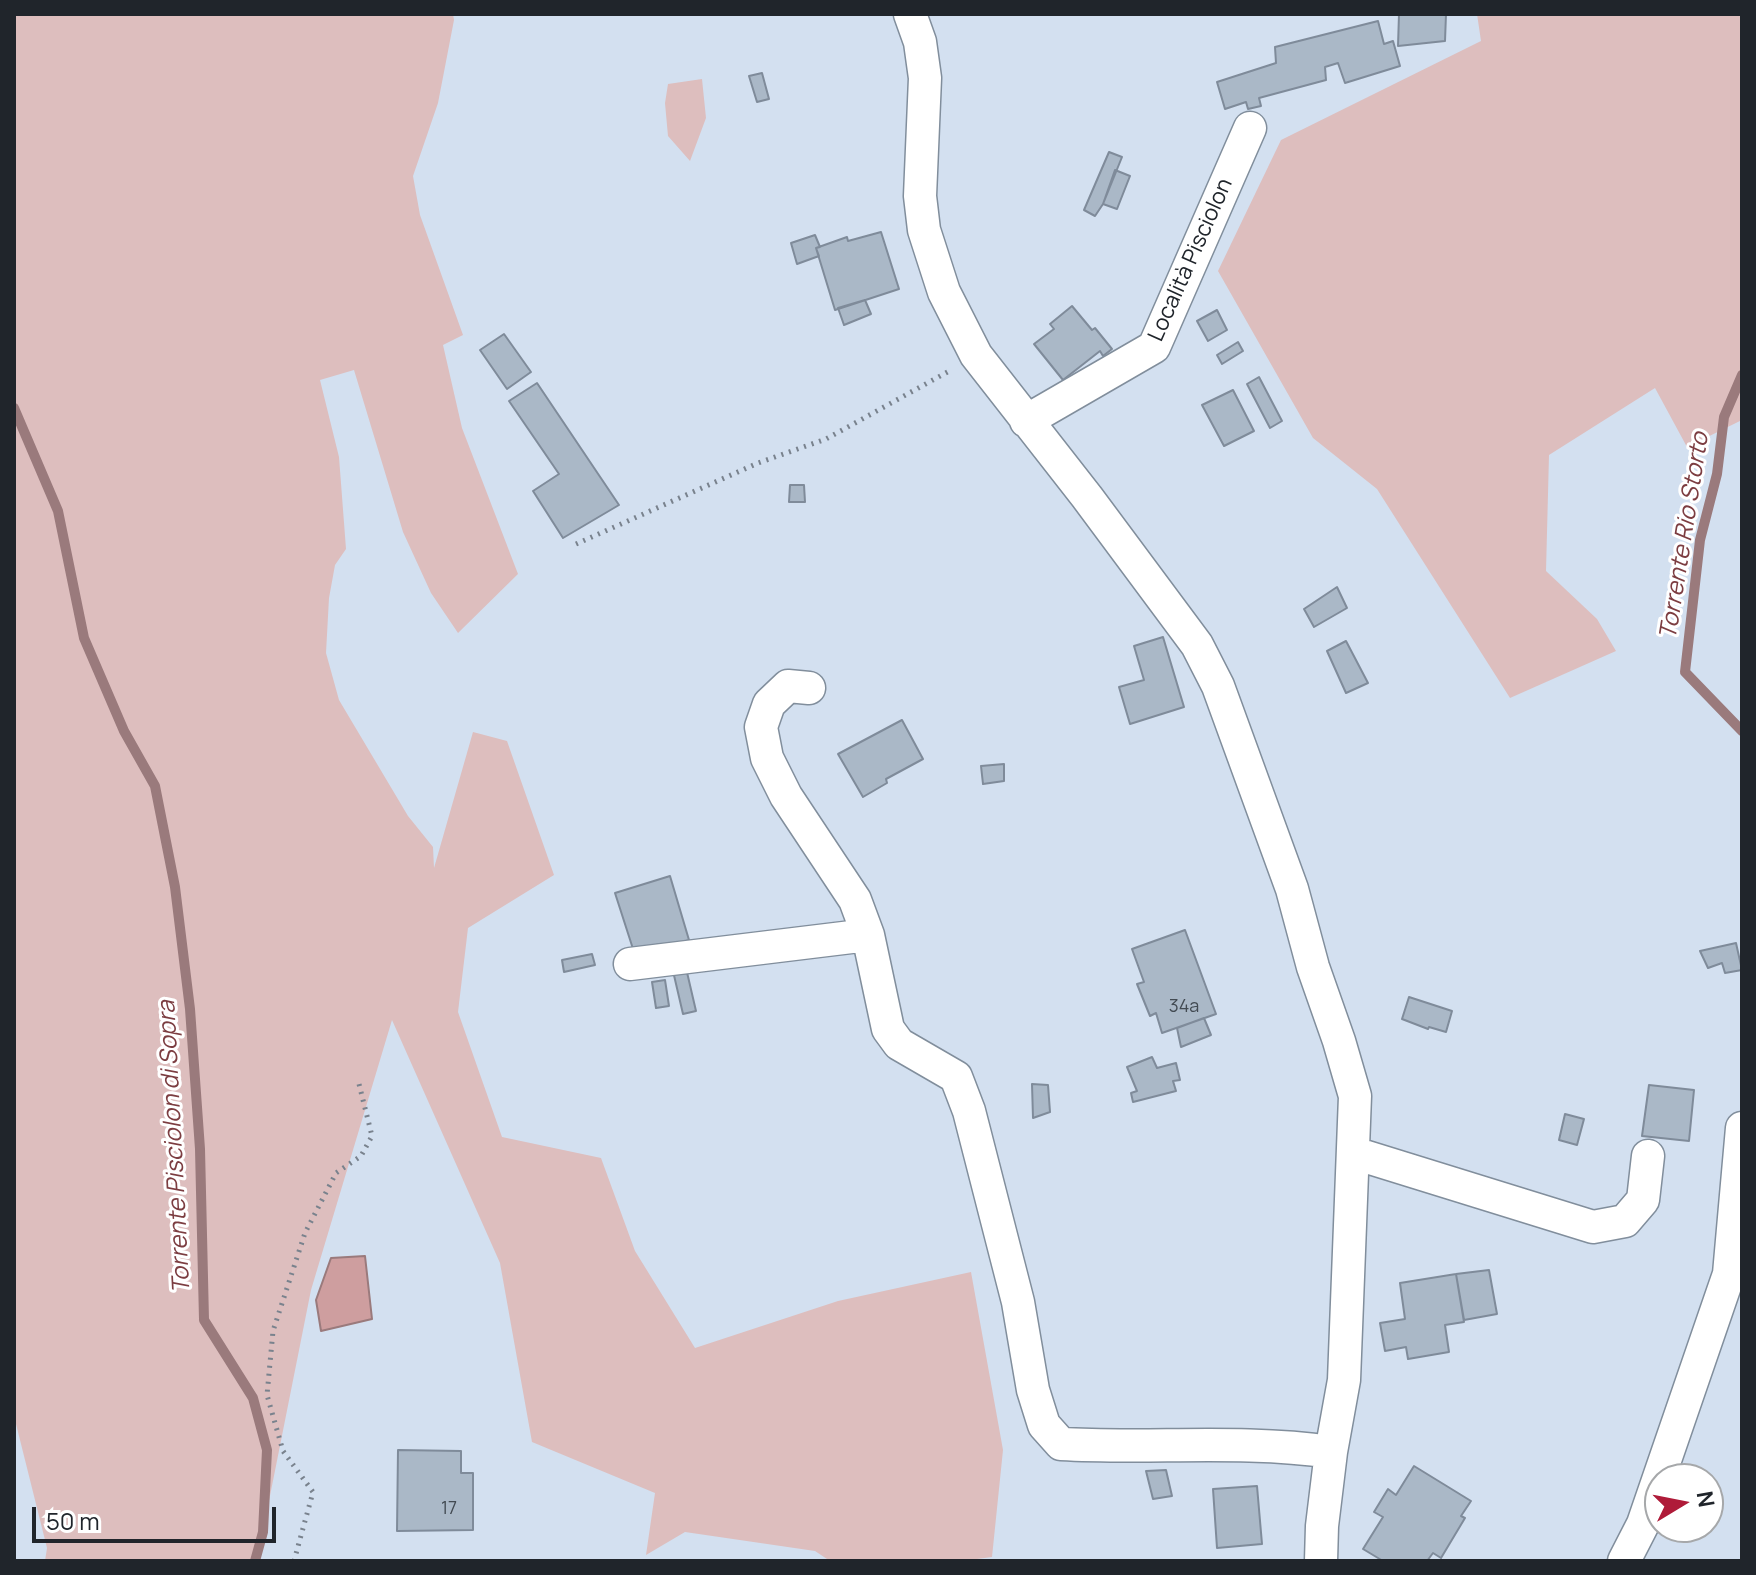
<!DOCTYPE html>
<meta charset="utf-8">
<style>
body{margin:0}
#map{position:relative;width:1756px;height:1575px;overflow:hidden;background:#d3e0f0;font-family:Manrope,sans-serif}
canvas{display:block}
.frame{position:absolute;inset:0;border:16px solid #20252b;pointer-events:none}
.north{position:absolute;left:1644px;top:1463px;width:80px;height:80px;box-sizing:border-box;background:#fff;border:2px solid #a6a8aa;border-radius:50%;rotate:80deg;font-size:22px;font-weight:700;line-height:32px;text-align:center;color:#20252b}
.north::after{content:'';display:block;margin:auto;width:28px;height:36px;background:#af1b39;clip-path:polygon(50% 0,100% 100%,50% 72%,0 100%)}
.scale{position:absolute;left:32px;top:1507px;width:244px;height:36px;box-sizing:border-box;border:4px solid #20252b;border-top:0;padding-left:10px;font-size:24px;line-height:28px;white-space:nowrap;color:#20252b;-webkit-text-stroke:6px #fff;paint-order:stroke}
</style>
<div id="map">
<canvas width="1756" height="1575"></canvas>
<div class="frame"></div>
<div class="north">N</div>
<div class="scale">50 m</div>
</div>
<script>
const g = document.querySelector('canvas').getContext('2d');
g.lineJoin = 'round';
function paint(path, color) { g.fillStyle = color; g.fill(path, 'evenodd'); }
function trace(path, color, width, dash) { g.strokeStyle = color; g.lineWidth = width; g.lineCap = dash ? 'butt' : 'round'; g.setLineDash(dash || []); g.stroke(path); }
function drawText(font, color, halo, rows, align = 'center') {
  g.font = font + ' Manrope,sans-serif'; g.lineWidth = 6; g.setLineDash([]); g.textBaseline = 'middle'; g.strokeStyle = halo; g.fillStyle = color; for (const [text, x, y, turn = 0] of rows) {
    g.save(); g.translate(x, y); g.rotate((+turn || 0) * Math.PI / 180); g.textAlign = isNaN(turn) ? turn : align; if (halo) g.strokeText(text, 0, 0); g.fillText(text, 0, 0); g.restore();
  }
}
paint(new Path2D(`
 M 14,14 L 453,14 L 454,20 L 438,103 L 413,176 L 420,215 L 463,335 L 443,345 L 462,428 L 518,574 L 458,633 L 431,593 L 403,532 L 354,370 L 320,380 L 339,457 L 346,549 L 335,565 L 329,598 L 326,653 L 339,700 L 408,816 L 433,847 L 434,868 L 473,732 L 507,741 L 554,875 L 468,928 L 458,1012 L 502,1137 L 601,1158 L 635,1251 L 695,1348 L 838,1301 L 971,1272 L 1003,1450 L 992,1557 L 962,1561 L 830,1561 L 815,1551 L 685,1532 L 646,1555 L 655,1493 L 532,1442 L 500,1263 L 392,1020 L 311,1290 L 257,1561 L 45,1561 L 47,1548 L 14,1416 Z
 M 1477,14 L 1742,14 L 1742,420 L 1687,447 L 1655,388 L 1549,455 L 1546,571 L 1597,619 L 1616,651 L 1510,698 L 1377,489 L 1313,438 L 1218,271 L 1281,140 L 1481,41 Z
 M 702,79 L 706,118 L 690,161 L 668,136 L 665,103 L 668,84 Z`), '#ddbebe');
const water = new Path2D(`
 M 365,1256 L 372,1319 L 321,1331 L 316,1300 L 331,1258 Z`);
paint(water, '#ce9e9f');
trace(water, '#9a7a7c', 2);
trace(new Path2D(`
 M 1742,375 L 1724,417 L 1717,474 L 1700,540 L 1685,672 L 1742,731
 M 14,408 L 58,511 L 84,638 L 124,731 L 155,786 L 175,887 L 190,1009 L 200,1149 L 204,1320 L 253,1398 L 267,1450 L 263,1532 L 255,1561`), '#9a7a7c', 10);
const building = new Path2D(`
 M 1399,14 L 1446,14 L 1445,41 L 1398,46 Z
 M 1378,21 L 1384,44 L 1393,41 L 1400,66 L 1345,83 L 1338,63 L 1325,67 L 1326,80 L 1259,98 L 1261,106 L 1248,109 L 1246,102 L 1225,109 L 1217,82 L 1276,63 L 1275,47 Z
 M 762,73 L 769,99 L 757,102 L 749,76 Z
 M 1109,152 L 1122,157 L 1103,204 L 1095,216 L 1084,210 Z
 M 1115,170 L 1130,176 L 1117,209 L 1103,204 Z
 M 881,232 L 899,289 L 835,310 L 816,248 L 847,237 L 848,241 Z
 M 815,235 L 820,247 L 816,248 L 819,256 L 797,264 L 791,243 Z
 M 865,300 L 871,314 L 844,325 L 838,308 Z
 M 1072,306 L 1092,330 L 1095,328 L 1112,349 L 1103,356 L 1100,351 L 1063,380 L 1034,344 L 1054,329 L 1050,324 Z
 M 1217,310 L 1227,330 L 1208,341 L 1197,321 Z
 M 504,334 L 531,372 L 507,389 L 480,350 Z
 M 1238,342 L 1243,351 L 1222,364 L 1217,355 Z
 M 1259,377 L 1282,421 L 1270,428 L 1247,384 Z
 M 537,383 L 619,505 L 563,538 L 533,491 L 559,474 L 509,401 Z
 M 1233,390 L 1254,431 L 1224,446 L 1202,405 Z
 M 790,485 L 804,485 L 805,502 L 789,502 Z
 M 1337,587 L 1347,608 L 1314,627 L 1304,609 Z
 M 1163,637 L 1184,707 L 1130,724 L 1119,687 L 1144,680 L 1134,646 Z
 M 1346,641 L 1368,683 L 1346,693 L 1327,651 Z
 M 902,720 L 923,759 L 886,779 L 887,783 L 863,797 L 838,754 Z
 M 1004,764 L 1004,781 L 983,784 L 981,766 Z
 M 670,876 L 689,940 L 660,949 L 659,944 L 634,952 L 615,893 Z
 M 1185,930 L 1216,1014 L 1162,1033 L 1156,1013 L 1150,1016 L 1137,984 L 1144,982 L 1132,949 Z
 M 1736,943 L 1742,970 L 1725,973 L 1722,963 L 1708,968 L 1700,951 Z
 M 592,954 L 595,965 L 564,972 L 562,960 Z
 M 686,968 L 696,1011 L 683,1014 L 673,971 Z
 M 665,980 L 669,1006 L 656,1008 L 652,982 Z
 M 1409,997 L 1452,1011 L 1446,1032 L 1429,1027 L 1428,1029 L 1402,1019 Z
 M 1204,1018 L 1211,1035 L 1181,1047 L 1177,1028 Z
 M 1152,1057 L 1157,1068 L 1176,1063 L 1180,1080 L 1173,1081 L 1176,1091 L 1133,1102 L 1131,1093 L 1137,1091 L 1127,1067 Z
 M 1032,1084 L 1048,1085 L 1050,1112 L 1033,1118 Z
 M 1649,1085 L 1694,1090 L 1689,1141 L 1642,1136 Z
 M 1565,1114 L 1584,1119 L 1577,1145 L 1559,1140 Z
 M 1489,1270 L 1497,1314 L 1464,1320 L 1456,1274 Z
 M 1456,1274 L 1464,1322 L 1445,1325 L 1449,1352 L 1408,1359 L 1406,1347 L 1385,1351 L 1380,1323 L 1405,1319 L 1400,1283 Z
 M 398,1450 L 461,1451 L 461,1473 L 473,1473 L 473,1530 L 397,1531 Z
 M 1414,1466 L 1471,1501 L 1461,1516 L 1465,1518 L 1441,1558 L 1433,1553 L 1427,1561 L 1383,1561 L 1363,1549 L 1383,1517 L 1374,1512 L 1388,1489 L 1396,1495 Z
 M 1166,1470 L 1172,1496 L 1153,1499 L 1146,1471 Z
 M 1257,1486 L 1262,1544 L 1217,1548 L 1213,1489 Z`);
paint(building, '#aab8c7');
trace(building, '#7f8b9a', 2);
const minor = new Path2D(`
 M 910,14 L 920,42 L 925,78 L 920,196 L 924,230 L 944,292 L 976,355 L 1087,497 L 1197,645 L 1218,686 L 1292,889 L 1313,967 L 1339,1041 L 1355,1096 L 1344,1380 L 1331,1452 L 1322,1526 L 1321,1561
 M 1026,421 L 1154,347 L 1250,128
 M 809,688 L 788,686 L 769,704 L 761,727 L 767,758 L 786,796 L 855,900 L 868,935 L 888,1029 L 899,1044 L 956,1077 L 969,1111 L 1018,1302 L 1033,1390 L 1044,1425 L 1061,1444 C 1150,1449 1242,1439 1331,1452
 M 630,964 L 868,935
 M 1354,1153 L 1593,1227 L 1625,1221 L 1643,1200 L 1648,1156
 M 1624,1561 L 1643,1524 L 1729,1274 L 1742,1128`);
trace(minor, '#818e9c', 35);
trace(new Path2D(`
 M 576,544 L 758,463 L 826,439 L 951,370
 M 294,1561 L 313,1492 L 283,1451 L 267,1395 L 273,1331 L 305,1233 L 336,1173 L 361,1156 L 372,1136 L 359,1084`), '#79828d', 5, [2, 6]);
trace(minor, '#fff', 32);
drawText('18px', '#424a52', null, [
 ["34a",1184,1007],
 ["17",449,1509]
]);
drawText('22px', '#20252b', '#fff', [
 ["Località Pisciolon",1191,260,-66]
]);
drawText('italic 24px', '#7c3d41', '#fff', [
 ["Torrente Rio Storto",1685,536,-81],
 ["Torrente Pisciolon di Sopra",175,1147,-93]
]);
</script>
